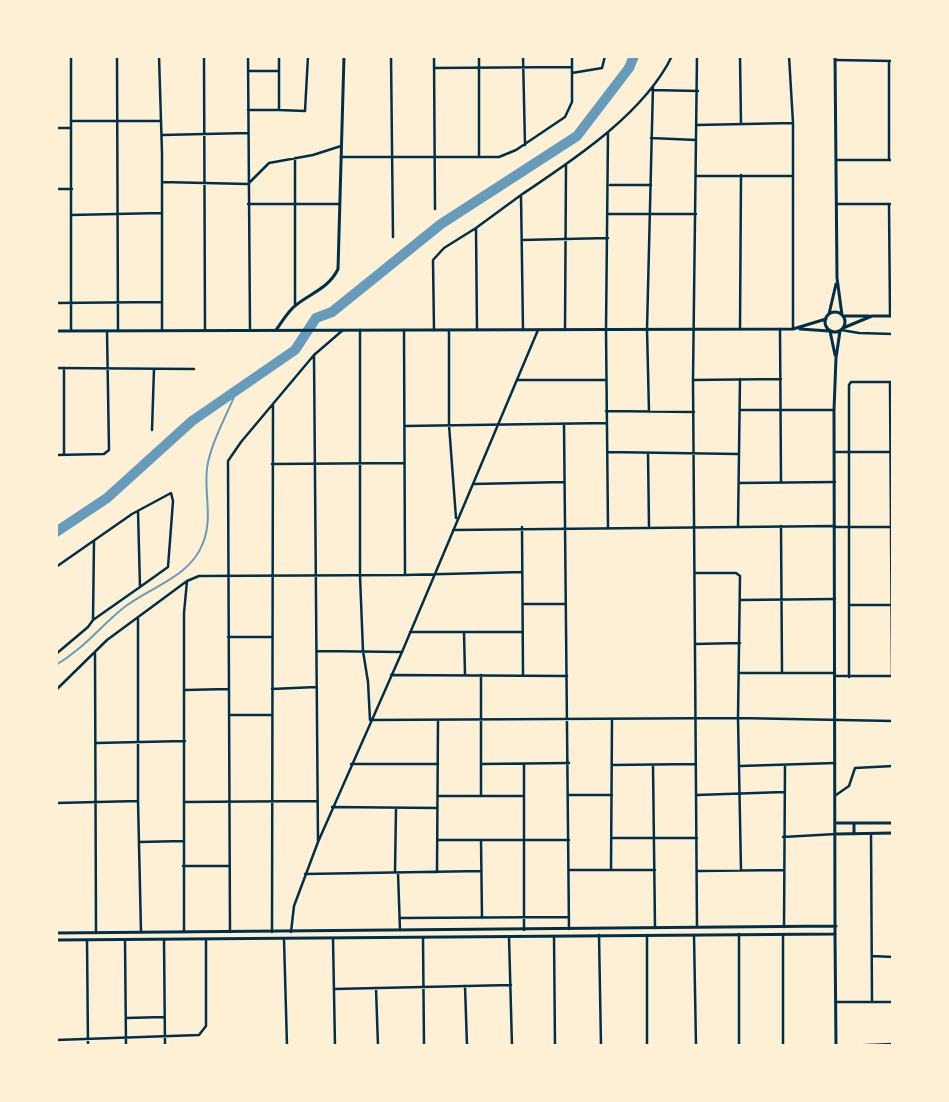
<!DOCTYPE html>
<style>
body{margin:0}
#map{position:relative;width:949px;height:1102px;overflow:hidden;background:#fdf0d5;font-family:"Fira Sans",sans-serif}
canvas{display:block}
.frame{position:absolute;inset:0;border:58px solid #fdf0d5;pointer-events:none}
</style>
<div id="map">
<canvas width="949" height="1102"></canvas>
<div class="frame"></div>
</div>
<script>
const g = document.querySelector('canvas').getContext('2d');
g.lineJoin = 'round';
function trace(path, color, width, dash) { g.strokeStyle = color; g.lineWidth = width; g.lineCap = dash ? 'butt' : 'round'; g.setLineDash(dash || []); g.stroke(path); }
trace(new Path2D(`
 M 56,665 C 83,649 99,628 122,609 C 149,587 190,578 203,543 C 213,518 204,494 207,468 C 211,442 227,415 237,390`), '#669bbc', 2);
trace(new Path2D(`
 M 56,532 L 107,498 L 192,421 L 295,350 L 316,318 L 332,312 L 441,224 L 577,136 L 629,68 L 634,56`), '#669bbc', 10);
trace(new Path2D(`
 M 71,56 L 71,330
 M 117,56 L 118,331
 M 159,56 L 162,153 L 162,330
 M 204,56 L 205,330
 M 248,56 L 250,330
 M 391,56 L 393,237
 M 434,56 L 435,209
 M 479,56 L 479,157 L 499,157 L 516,150 L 565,117 L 572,102 L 572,56
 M 523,56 L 525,145
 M 697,56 L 693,380 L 697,927
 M 740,56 L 741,124
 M 789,56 L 793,123 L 793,329
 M 835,60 L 893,61
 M 889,61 L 889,160
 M 434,68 L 572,67
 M 248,71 L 279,71
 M 572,73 L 602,68 L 605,56
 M 652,90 L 698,91
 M 248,110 L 279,110 L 279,56
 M 279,110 L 305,111 L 308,56
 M 71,121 L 161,121
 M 697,125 L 793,123
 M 56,128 L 71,128
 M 162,135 L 248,133
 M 651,138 L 696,140
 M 341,157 L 479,157
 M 295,158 L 295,305
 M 836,160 L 893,160
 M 697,176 L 792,176
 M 162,182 L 248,184 L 269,163 L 313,155 L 341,146
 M 610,185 L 651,185
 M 56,189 L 72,189
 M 248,204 L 339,204
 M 837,204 L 893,204
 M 889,204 L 890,316
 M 608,214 L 696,214
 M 71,215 L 161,213
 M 476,228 L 477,330
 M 522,240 L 608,238
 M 56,303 L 161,302
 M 740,329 L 741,175
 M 780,329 L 781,482
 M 360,330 L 360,576 L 363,651 L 368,682 L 370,720 L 738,718 L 893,721
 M 404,330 L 405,575 L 522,572
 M 434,330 L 433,260 L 444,248 L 476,228 L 521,195
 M 449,330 L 449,425 L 456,518
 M 523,330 L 521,195 C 573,160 644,114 672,56
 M 565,330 L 566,165
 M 841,330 L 859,333 L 893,334
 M 314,356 L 318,841
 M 56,368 L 194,369
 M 64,368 L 64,455
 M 517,380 L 606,380
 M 693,380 L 781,379
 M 890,383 L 892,676
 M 740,410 L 834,410
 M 606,411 L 694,412
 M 649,412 L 647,329 L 653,86
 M 564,424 L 569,929
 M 405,426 L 607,423
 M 152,430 L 154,369
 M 607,452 L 738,454
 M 835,452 L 893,452
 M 648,453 L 649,526
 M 56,455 L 104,454 L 109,450 L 107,331
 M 272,464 L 404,463
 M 739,483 L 835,482
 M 473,484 L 564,482
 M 781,526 L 782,672
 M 522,527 L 523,675
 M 738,527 L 740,379
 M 835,527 L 891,527
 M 608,528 L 606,330 L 608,132
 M 453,530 L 835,526
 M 56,567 L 132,514 L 171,493 L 173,501 L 168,567 L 140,587
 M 696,573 L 736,573 L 740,576 L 738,718 L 741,870
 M 740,600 L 835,599
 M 523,604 L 566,604
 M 850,605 L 892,605
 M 138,619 L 138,801 L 141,932
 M 93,620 L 140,587 L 138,511
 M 410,632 L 464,632 L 465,674
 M 464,632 L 522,632
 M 228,637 L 271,637
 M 695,644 L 740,643
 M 317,651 L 402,652
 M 95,653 L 96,933
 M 56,654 L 88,627 L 93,620 L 94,541
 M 739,673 L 835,673
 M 391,675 L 567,676
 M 481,675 L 481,796
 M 835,676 L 893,676
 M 849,677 L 849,385 L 851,382 L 893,382
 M 272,689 L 316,687
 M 56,690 L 107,640 L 187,581
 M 185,690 L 228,689
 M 229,715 L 272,715
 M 96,743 L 185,741
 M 351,764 L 438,764
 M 481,764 L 569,763
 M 612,765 L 696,764
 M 653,765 L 655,928
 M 740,766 L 835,763
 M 568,795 L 612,795
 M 697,795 L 784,792
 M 836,795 L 849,786 L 855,768 L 893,766
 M 438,796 L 524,796
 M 184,802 L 317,801
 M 56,803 L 138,801
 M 332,807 L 437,808
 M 871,834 L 872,1002
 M 783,837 L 836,834
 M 612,838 L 697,838
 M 438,840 L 569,840
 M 481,840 L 482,918
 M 140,842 L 183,841
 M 183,866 L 229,866
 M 569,870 L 655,870
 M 611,870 L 612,719
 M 698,871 L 784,870
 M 395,872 L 396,808
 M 437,872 L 438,721
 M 398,873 L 400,930
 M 305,874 L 481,871
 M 400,918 L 568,917
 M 784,927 L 785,765
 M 524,930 L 524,764
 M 184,932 L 184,613 L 187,581 L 199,576 L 405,575
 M 230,932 L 228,461 L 241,442 L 314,355 L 343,330
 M 272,932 L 273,405
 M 291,932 L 294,906 L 318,842 L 402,652 L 538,330
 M 739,934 L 739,1046
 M 599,935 L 601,1046
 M 647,935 L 647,1046
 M 694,935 L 696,1046
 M 554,936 L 555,1046
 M 509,937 L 512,1046
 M 423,938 L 424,1046
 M 284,939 L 287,1046
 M 333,939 L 335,1046
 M 87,940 L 88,1046
 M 125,940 L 126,1046
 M 164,940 L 165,1046
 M 872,956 L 893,957
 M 465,986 L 467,1046
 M 376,988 L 378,1046
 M 334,989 L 511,985
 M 836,1002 L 893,1002
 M 126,1018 L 164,1017
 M 56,1040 L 199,1035 L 206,1026 L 206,940
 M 783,1046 L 783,935
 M 843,1046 L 893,1044`), '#003049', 2.5);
trace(new Path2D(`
 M 835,56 L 837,278 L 842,315
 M825 322a10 10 0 1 1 20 0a10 10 0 1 1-20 0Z
 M 829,314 L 836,284
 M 843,316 L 869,316
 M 843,328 L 872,316 L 893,316
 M 800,329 L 829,331
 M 276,330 C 282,322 288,311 296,305 C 311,293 329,288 338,269 L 344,56
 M 56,331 L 793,329 L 826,319
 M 835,934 L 836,1046`), '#003049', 3);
trace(new Path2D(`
 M 830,331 L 835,355
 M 836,823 L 893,823
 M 836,834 L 893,833
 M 854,834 L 854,823
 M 56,933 L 836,926
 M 56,940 L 835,934 L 834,410 L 836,358 L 840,331`), '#003049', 3);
</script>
